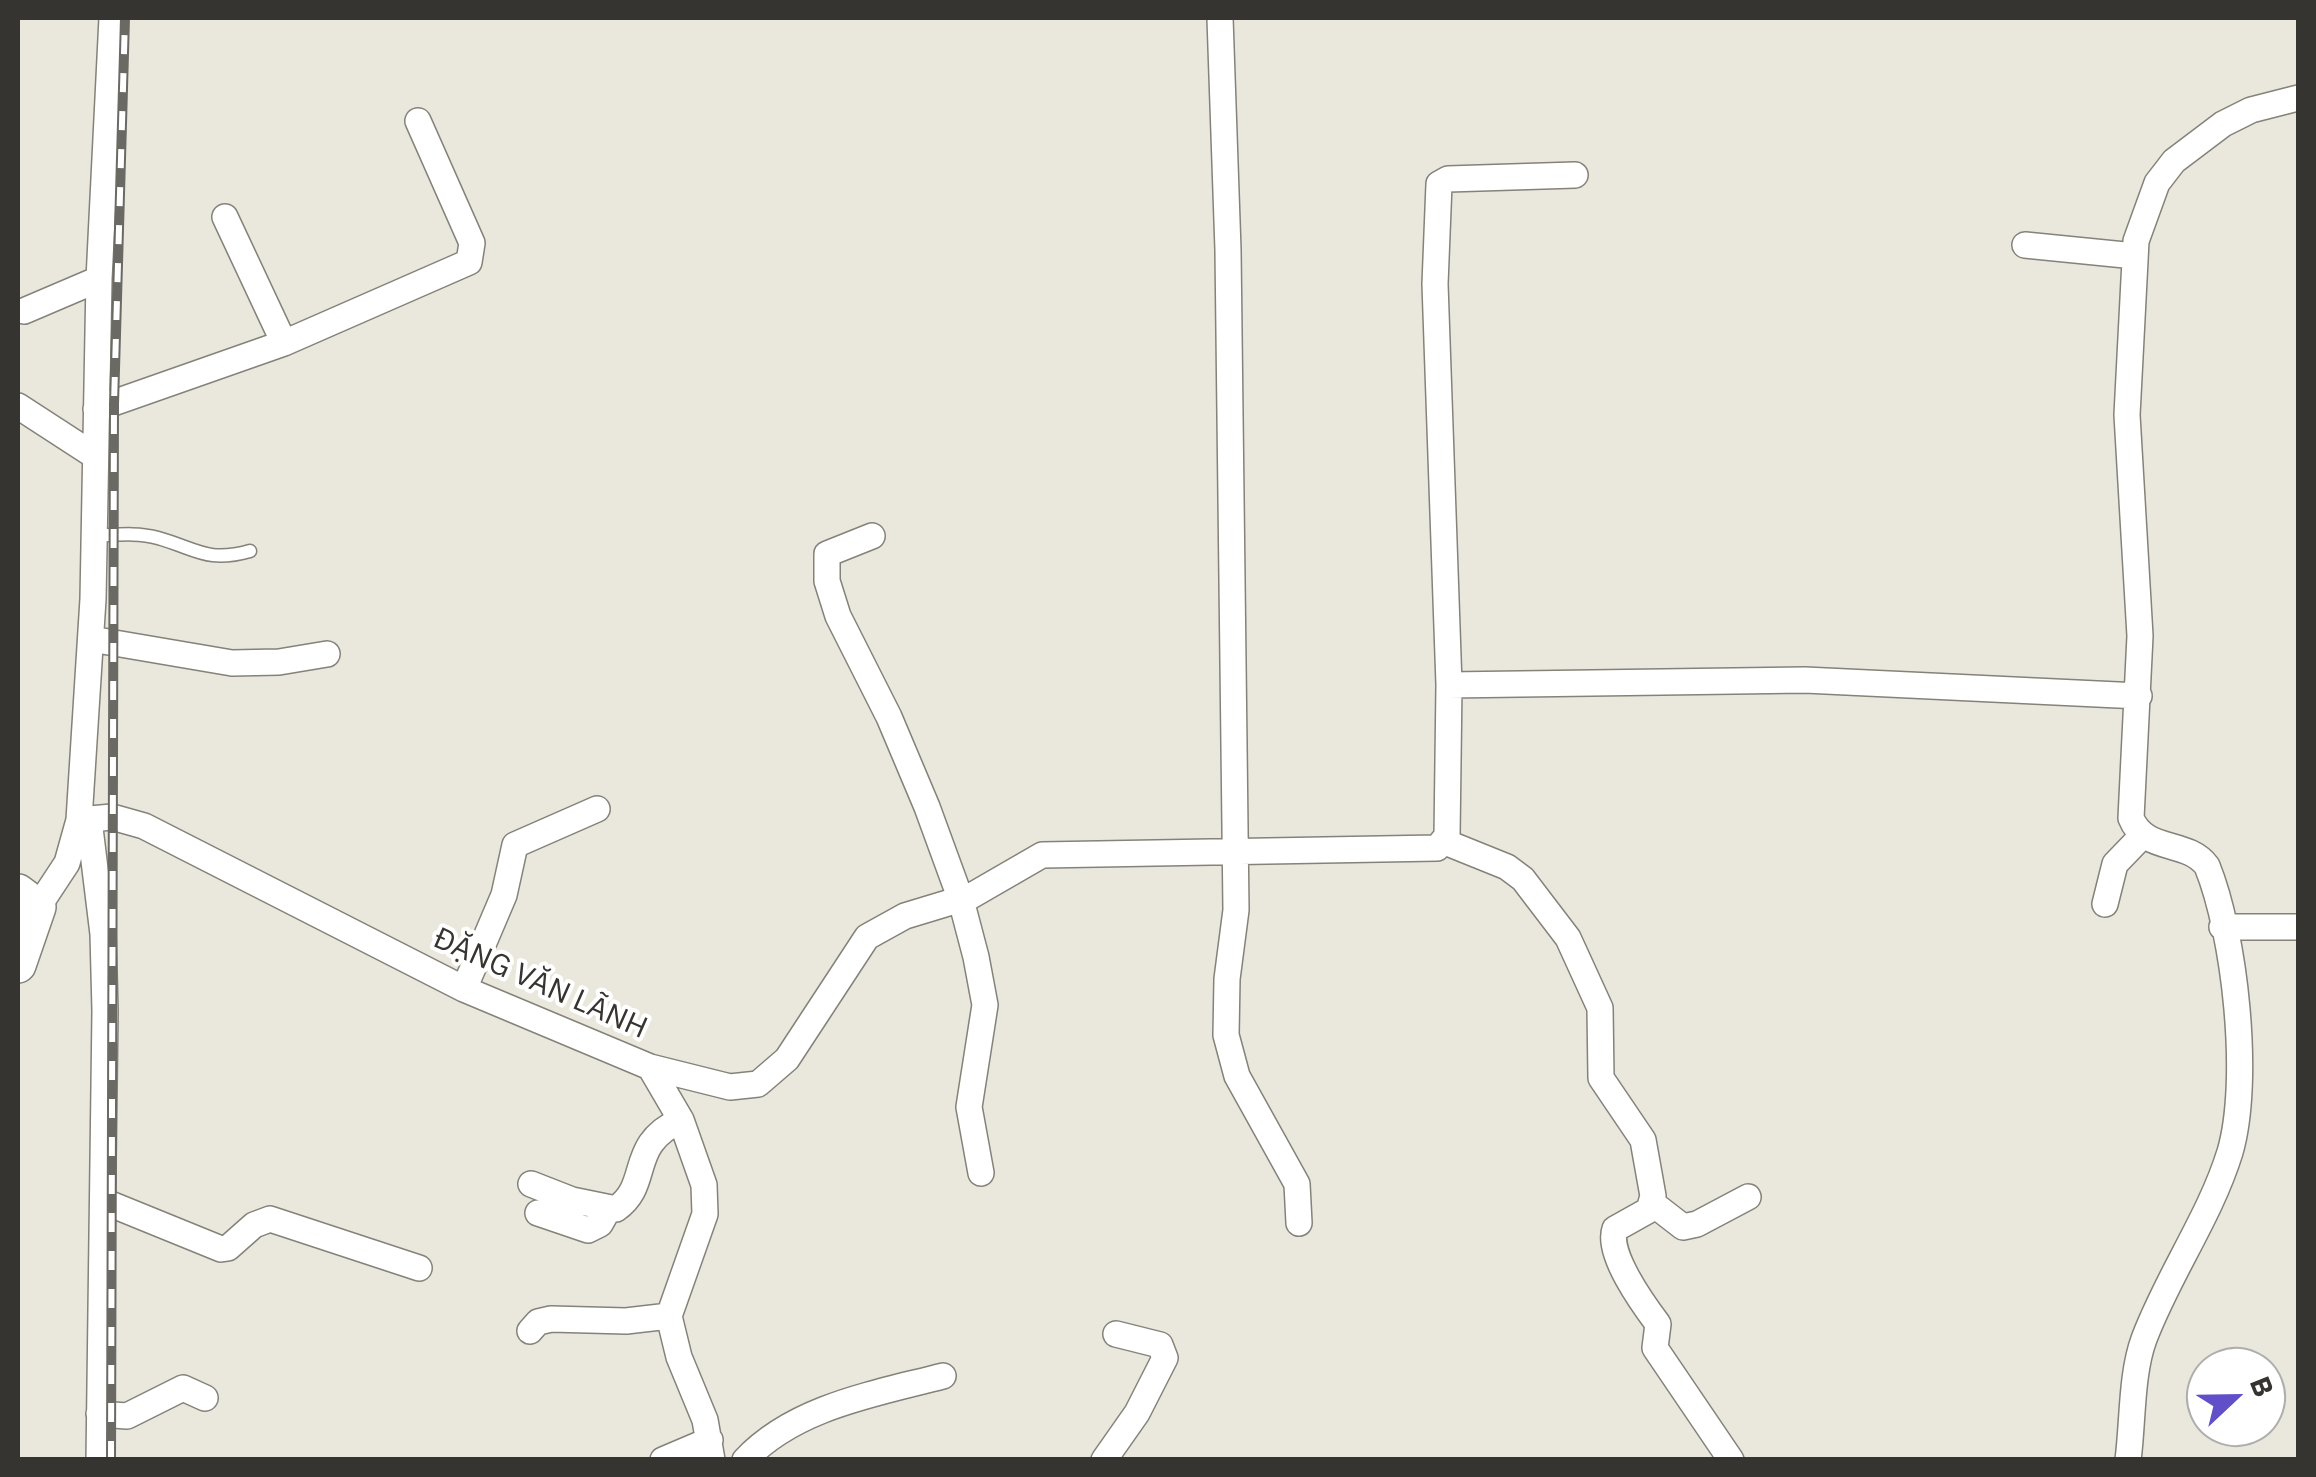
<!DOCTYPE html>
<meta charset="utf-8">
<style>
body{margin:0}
#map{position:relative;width:2316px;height:1477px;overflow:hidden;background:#eae8dd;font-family:"IBM Plex Sans",sans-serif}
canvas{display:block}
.frame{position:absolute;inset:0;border:20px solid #353430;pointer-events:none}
.north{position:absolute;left:2186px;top:1347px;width:100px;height:100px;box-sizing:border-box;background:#fff;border:2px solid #aeaeac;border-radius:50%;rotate:68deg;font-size:28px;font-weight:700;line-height:40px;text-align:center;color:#353430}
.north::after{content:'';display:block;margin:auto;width:35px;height:45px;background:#604fc8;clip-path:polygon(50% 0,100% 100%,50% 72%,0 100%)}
</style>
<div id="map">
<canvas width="2316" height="1477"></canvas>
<div class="frame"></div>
<div class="north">B</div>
</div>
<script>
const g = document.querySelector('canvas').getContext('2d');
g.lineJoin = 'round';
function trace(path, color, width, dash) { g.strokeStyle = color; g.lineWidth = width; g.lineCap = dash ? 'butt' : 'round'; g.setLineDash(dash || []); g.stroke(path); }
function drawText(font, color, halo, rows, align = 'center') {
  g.font = font + ' "IBM Plex Sans",sans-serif'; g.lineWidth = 8; g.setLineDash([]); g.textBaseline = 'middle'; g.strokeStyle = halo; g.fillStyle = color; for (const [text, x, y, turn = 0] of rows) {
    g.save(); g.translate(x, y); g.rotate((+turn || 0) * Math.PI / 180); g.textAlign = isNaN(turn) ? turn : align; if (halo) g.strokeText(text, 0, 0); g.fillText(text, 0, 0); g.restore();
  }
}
const lane = new Path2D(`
 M 94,536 C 115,535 138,532 158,538 C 197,549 207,563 250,551`);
const street = new Path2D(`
 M 1220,18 L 1228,250 L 1236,910 L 1227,979 L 1226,1035 L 1237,1076 L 1297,1184 L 1299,1223
 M 225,217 L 284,343
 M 2025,245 L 2135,256
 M 24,311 L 99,279
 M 18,406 L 95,456
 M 96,409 L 284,343 L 469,262 L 472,243 L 418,121
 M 872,536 L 827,554 L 827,581 L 838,616 L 889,717 L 927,807 L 961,900 L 976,957 L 985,1005 L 969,1107 L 981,1173
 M 91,639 L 232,663 L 279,662 L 327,654
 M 1449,685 L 1435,284 L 1439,184 L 1448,179 L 1575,175
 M 79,820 L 112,817 L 144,826 L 464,989 L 650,1067 L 681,1120 L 704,1185 L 705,1214 L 669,1316 L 679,1357 L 705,1420 L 712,1460
 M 89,820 L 103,934 L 105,1011 L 99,1460
 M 1445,842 L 1507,867 L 1523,879 L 1568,938 L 1600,1008 L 1601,1078 L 1643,1140 L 1653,1196 L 1649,1210 L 1615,1229 C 1606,1253 1643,1304 1658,1324 L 1655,1348 L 1731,1460
 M 2105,904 L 2115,864 L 2142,836
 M 38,907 L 67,863 L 79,820 L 93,599 L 99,279 L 112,18
 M 2222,927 L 2298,927
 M 464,989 L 504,895 L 515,845 L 597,809
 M 650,1067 L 730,1087 L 758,1084 L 787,1059 L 867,937 L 905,916 L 971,896 L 1042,855 L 1437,848 L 1447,836 L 1449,685 L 1805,680 L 2139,696
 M 531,1184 L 572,1200 L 616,1209 C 652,1184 626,1145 681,1120
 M 103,1201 L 221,1249 L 228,1248 L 254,1225 L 270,1219 L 419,1268
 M 1652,1203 L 1683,1227 L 1697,1224 L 1748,1197
 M 538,1213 L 588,1230 L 600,1224 L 608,1210
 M 530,1331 L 538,1322 L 551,1319 L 626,1321 L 669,1316
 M 99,1414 L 127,1416 L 183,1388 L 205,1398
 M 663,1460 L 710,1440
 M 745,1460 C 795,1407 874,1394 943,1376
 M 1104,1460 L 1137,1413 L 1165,1358 L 1160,1345 L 1116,1334
 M 2128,1460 C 2133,1422 2131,1374 2144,1339 C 2168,1275 2210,1217 2230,1152 C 2251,1080 2235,935 2207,866 C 2187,839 2145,853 2131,818 L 2140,636 L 2127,415 L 2136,241 L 2157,183 L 2174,161 L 2223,124 L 2251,110 L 2298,98`);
const secondary = new Path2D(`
 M 18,892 L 38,907 L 18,965`);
trace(lane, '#848279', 15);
trace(street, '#848279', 28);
trace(secondary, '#848279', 38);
trace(lane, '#fff', 12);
trace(street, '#fff', 25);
trace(secondary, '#fff', 35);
const rail = new Path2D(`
 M 111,1460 L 114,404 L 125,18`);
trace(rail, '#6b6963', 10);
trace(rail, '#fff', 6, [19]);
drawText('30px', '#353430', '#fff', [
 ["ĐẶNG VĂN LÃNH",540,984,24]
]);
</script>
